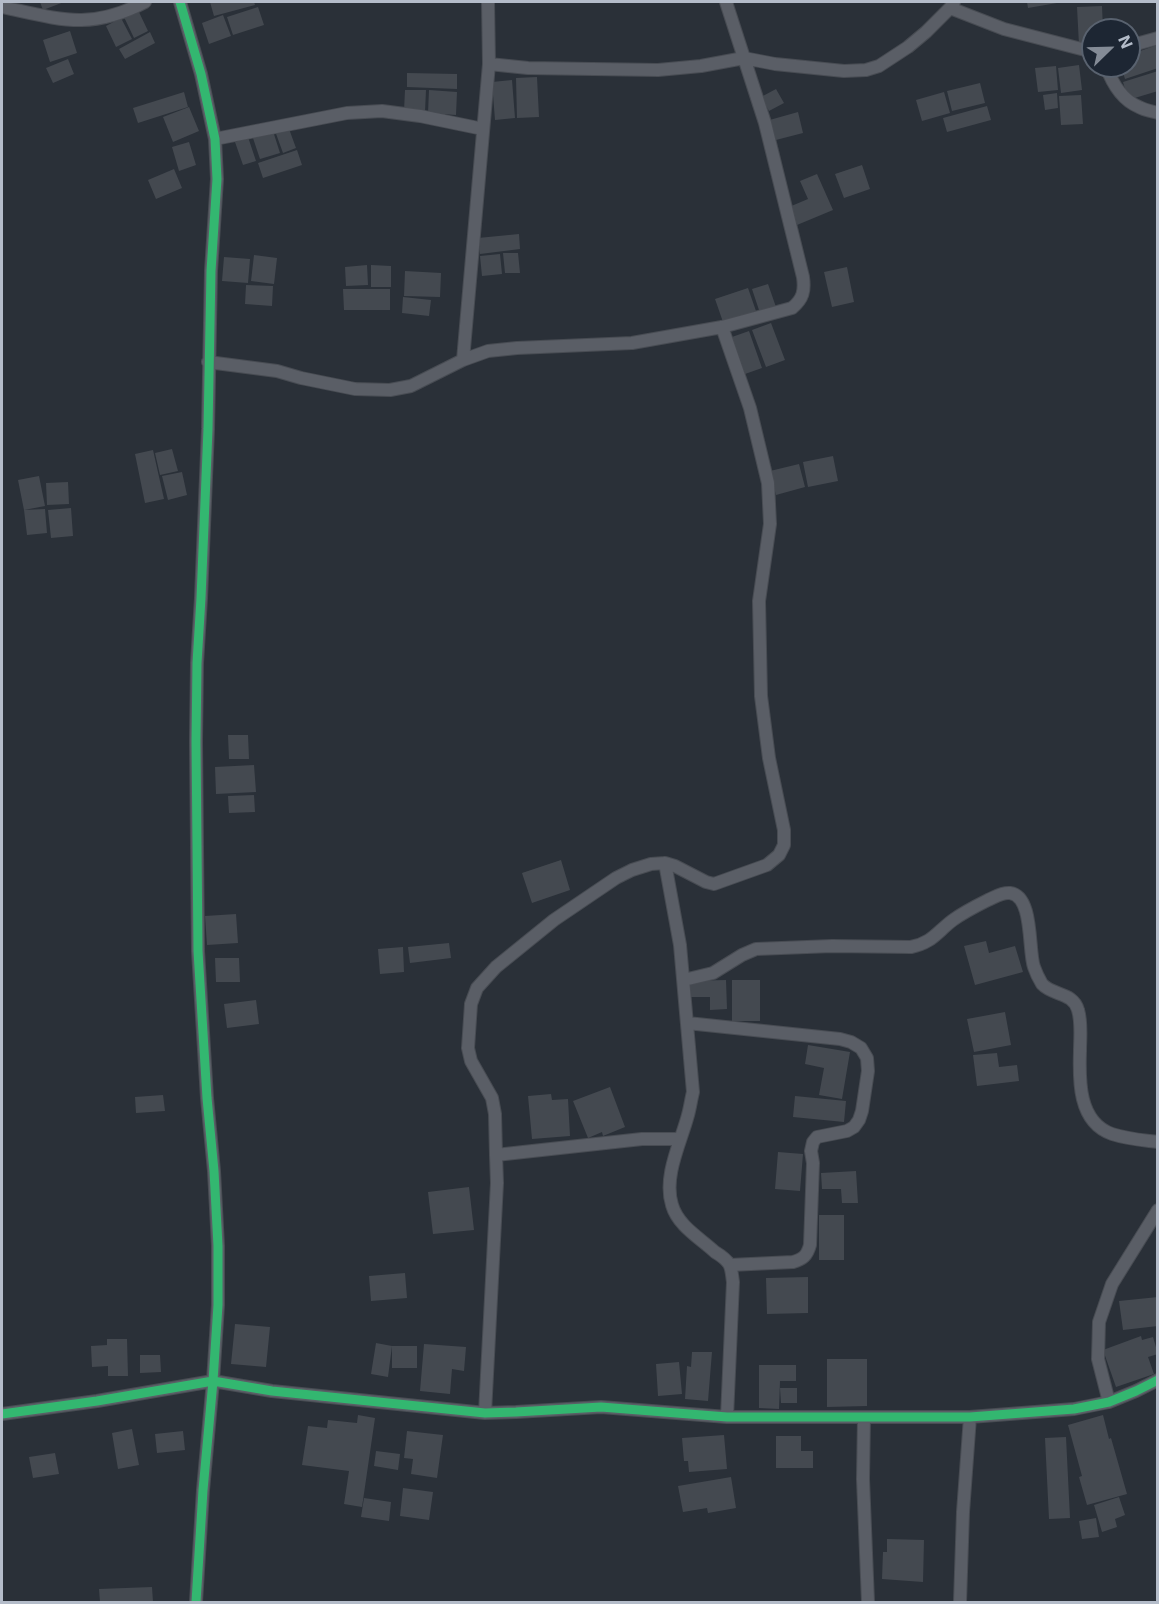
<!DOCTYPE html>
<style>
body{margin:0}
#map{position:relative;width:1159px;height:1604px;overflow:hidden;background:#2a3038;font-family:Inter,sans-serif}
canvas{display:block}
.frame{position:absolute;inset:0;border:3px solid #b4bcc9;pointer-events:none}
.north{position:absolute;left:1081px;top:18px;width:60px;height:60px;box-sizing:border-box;background:#1d2633;border:2px solid #59626f;border-radius:50%;rotate:67deg;font-size:16px;font-weight:700;line-height:24px;text-align:center;color:#b4bcc9}
.north::after{content:'';display:block;margin:auto;width:21px;height:27px;background:#848b96;clip-path:polygon(50% 0,100% 100%,50% 72%,0 100%)}
</style>
<div id="map">
<canvas width="1159" height="1604"></canvas>
<div class="frame"></div>
<div class="north">N</div>
</div>
<script>
const g = document.querySelector('canvas').getContext('2d');
g.lineJoin = 'round';
function paint(path, color) { g.fillStyle = color; g.fill(path, 'evenodd'); }
function trace(path, color, width, dash) { g.strokeStyle = color; g.lineWidth = width; g.lineCap = dash ? 'butt' : 'round'; g.setLineDash(dash || []); g.stroke(path); }
paint(new Path2D(`
 M 40,2 L 64,2 L 43,10 Z
 M 210,2 L 254,2 L 255,5 L 214,16 Z
 M 1027,2 L 1057,2 L 1057,3 L 1028,8 Z
 M 1102,6 L 1103,30 L 1093,30 L 1093,44 L 1079,45 L 1077,7 Z
 M 258,7 L 264,25 L 233,35 L 227,17 Z
 M 138,10 L 148,31 L 134,38 L 124,17 Z
 M 223,15 L 231,36 L 209,44 L 202,23 Z
 M 121,18 L 132,39 L 116,47 L 106,26 Z
 M 70,31 L 77,53 L 50,62 L 43,40 Z
 M 150,32 L 155,43 L 125,59 L 119,49 Z
 M 1157,45 L 1158,68 L 1125,79 L 1121,66 L 1129,66 L 1129,55 Z
 M 68,59 L 74,74 L 53,83 L 46,68 Z
 M 1079,65 L 1082,90 L 1061,93 L 1058,68 Z
 M 1056,66 L 1058,90 L 1038,92 L 1035,68 Z
 M 1158,71 L 1158,91 L 1128,100 L 1123,82 Z
 M 407,73 L 457,74 L 457,89 L 407,87 Z
 M 537,77 L 539,117 L 517,118 L 516,78 Z
 M 512,80 L 515,118 L 495,120 L 492,82 Z
 M 980,83 L 985,103 L 952,111 L 947,91 Z
 M 776,89 L 784,103 L 769,111 L 761,97 Z
 M 405,90 L 426,90 L 425,112 L 404,111 Z
 M 429,90 L 457,92 L 456,115 L 428,113 Z
 M 184,92 L 188,107 L 138,123 L 133,108 Z
 M 944,92 L 950,113 L 922,121 L 916,100 Z
 M 1057,93 L 1058,108 L 1045,110 L 1043,95 Z
 M 1081,95 L 1083,124 L 1061,125 L 1059,96 Z
 M 987,106 L 991,120 L 947,132 L 943,118 Z
 M 189,107 L 199,131 L 173,142 L 163,117 Z
 M 798,112 L 803,133 L 772,141 L 766,121 Z
 M 288,126 L 296,148 L 283,153 L 275,131 Z
 M 273,131 L 280,153 L 260,159 L 253,138 Z
 M 248,137 L 256,161 L 243,165 L 235,142 Z
 M 189,142 L 196,165 L 179,171 L 172,147 Z
 M 297,150 L 302,165 L 263,178 L 258,163 Z
 M 862,165 L 870,189 L 844,198 L 835,174 Z
 M 174,169 L 182,188 L 156,199 L 148,180 Z
 M 817,174 L 833,210 L 797,225 L 789,207 L 808,199 L 800,181 Z
 M 519,234 L 520,249 L 480,254 L 478,238 Z
 M 503,253 L 518,253 L 520,273 L 505,273 Z
 M 500,254 L 502,274 L 482,276 L 480,256 Z
 M 254,255 L 277,258 L 274,284 L 251,281 Z
 M 224,257 L 250,259 L 248,283 L 222,281 Z
 M 367,265 L 368,285 L 346,286 L 345,267 Z
 M 371,265 L 391,266 L 391,287 L 371,287 Z
 M 847,267 L 854,302 L 832,307 L 824,272 Z
 M 405,271 L 441,273 L 440,297 L 404,296 Z
 M 768,284 L 776,307 L 760,313 L 752,289 Z
 M 246,285 L 273,286 L 272,306 L 245,304 Z
 M 748,288 L 756,311 L 723,322 L 715,299 Z
 M 343,289 L 390,289 L 390,310 L 344,310 Z
 M 403,297 L 431,300 L 429,316 L 402,313 Z
 M 771,323 L 785,360 L 766,367 L 752,330 Z
 M 749,331 L 762,368 L 745,374 L 732,337 Z
 M 172,449 L 178,471 L 160,475 L 155,453 Z
 M 153,450 L 164,499 L 145,503 L 135,454 Z
 M 833,456 L 838,481 L 808,487 L 803,462 Z
 M 799,464 L 805,487 L 776,495 L 770,471 Z
 M 182,472 L 187,495 L 168,500 L 162,476 Z
 M 39,476 L 45,506 L 24,510 L 18,480 Z
 M 68,482 L 69,504 L 47,505 L 46,483 Z
 M 71,508 L 73,536 L 51,538 L 48,510 Z
 M 45,509 L 47,533 L 27,535 L 24,510 Z
 M 228,735 L 248,735 L 249,759 L 229,759 Z
 M 254,765 L 256,792 L 216,794 L 215,767 Z
 M 254,795 L 255,812 L 229,813 L 228,796 Z
 M 561,860 L 570,890 L 532,903 L 522,873 Z
 M 236,914 L 238,943 L 207,945 L 205,916 Z
 M 986,941 L 989,953 L 1015,946 L 1023,972 L 975,985 L 964,946 Z
 M 449,943 L 451,958 L 410,963 L 408,947 Z
 M 403,947 L 404,972 L 380,974 L 378,949 Z
 M 215,958 L 239,958 L 240,982 L 216,982 Z
 M 726,980 L 727,1009 L 710,1010 L 710,997 L 688,997 L 688,981 Z
 M 732,980 L 760,980 L 760,1021 L 732,1021 Z
 M 256,1000 L 259,1024 L 227,1028 L 224,1004 Z
 M 1005,1012 L 1011,1045 L 974,1052 L 967,1019 Z
 M 808,1045 L 850,1052 L 842,1099 L 819,1095 L 824,1068 L 805,1064 Z
 M 997,1053 L 999,1067 L 1017,1065 L 1019,1081 L 977,1086 L 973,1055 Z
 M 610,1087 L 625,1127 L 603,1136 L 602,1132 L 588,1138 L 573,1101 Z
 M 551,1094 L 552,1100 L 568,1099 L 570,1136 L 532,1139 L 528,1096 Z
 M 163,1095 L 165,1111 L 136,1113 L 135,1097 Z
 M 795,1096 L 846,1101 L 844,1122 L 793,1117 Z
 M 778,1152 L 803,1154 L 800,1191 L 775,1189 Z
 M 856,1171 L 858,1203 L 842,1203 L 841,1189 L 822,1189 L 821,1173 Z
 M 469,1187 L 474,1230 L 433,1234 L 428,1192 Z
 M 819,1215 L 844,1215 L 844,1260 L 819,1260 Z
 M 405,1273 L 407,1298 L 371,1301 L 369,1276 Z
 M 808,1277 L 808,1313 L 767,1314 L 766,1278 Z
 M 1158,1297 L 1158,1326 L 1123,1330 L 1119,1301 Z
 M 235,1324 L 270,1327 L 266,1367 L 231,1364 Z
 M 1141,1336 L 1142,1340 L 1153,1337 L 1158,1354 L 1148,1357 L 1154,1374 L 1116,1387 L 1103,1350 Z
 M 107,1339 L 127,1339 L 128,1376 L 108,1376 L 108,1366 L 92,1367 L 91,1346 L 107,1345 Z
 M 376,1343 L 392,1346 L 417,1346 L 417,1368 L 392,1368 L 392,1346 L 388,1377 L 371,1374 Z
 M 424,1344 L 466,1347 L 464,1371 L 452,1369 L 450,1394 L 420,1391 Z
 M 692,1352 L 712,1352 L 708,1401 L 685,1399 L 687,1366 L 691,1367 Z
 M 140,1355 L 160,1355 L 161,1372 L 140,1373 Z
 M 827,1359 L 867,1359 L 867,1406 L 827,1407 Z
 M 679,1362 L 682,1394 L 658,1396 L 656,1364 Z
 M 759,1365 L 796,1365 L 796,1381 L 780,1381 L 779,1409 L 759,1408 Z
 M 780,1388 L 797,1388 L 797,1403 L 781,1403 Z
 M 358,1415 L 375,1418 L 362,1507 L 344,1504 L 349,1471 L 302,1465 L 308,1426 L 327,1428 L 328,1420 L 357,1423 Z
 M 1103,1415 L 1109,1439 L 1111,1438 L 1127,1494 L 1087,1505 L 1079,1477 L 1082,1476 L 1068,1425 Z
 M 132,1429 L 139,1465 L 118,1469 L 112,1433 Z
 M 183,1431 L 185,1450 L 157,1453 L 155,1434 Z
 M 407,1431 L 443,1435 L 437,1478 L 411,1474 L 413,1459 L 404,1458 Z
 M 724,1435 L 727,1469 L 689,1472 L 688,1461 L 684,1461 L 682,1438 Z
 M 776,1436 L 801,1436 L 801,1451 L 813,1451 L 813,1468 L 776,1468 Z
 M 1066,1437 L 1070,1518 L 1049,1519 L 1045,1438 Z
 M 376,1451 L 400,1454 L 398,1470 L 374,1466 Z
 M 55,1453 L 59,1474 L 33,1478 L 29,1457 Z
 M 731,1477 L 736,1508 L 708,1513 L 707,1508 L 683,1512 L 678,1486 Z
 M 403,1488 L 433,1492 L 429,1520 L 400,1516 Z
 M 1119,1497 L 1125,1515 L 1115,1519 L 1117,1527 L 1102,1532 L 1094,1505 Z
 M 364,1498 L 391,1502 L 389,1521 L 361,1517 Z
 M 1096,1518 L 1099,1537 L 1082,1539 L 1079,1521 Z
 M 887,1539 L 924,1540 L 923,1582 L 882,1579 L 883,1552 L 887,1552 Z
 M 152,1587 L 153,1602 L 100,1602 L 99,1589 Z`), '#444950');
const minor = new Path2D(`
 M 2,7 C 59,19 90,31 145,2
 M 950,8 L 1004,29 L 1093,52
 M 1129,46 L 1158,38
 M 489,64 L 528,68 L 658,70 L 701,66 L 744,58 L 775,64 L 844,71 L 866,70 L 879,66 L 908,47 L 926,32 L 950,8 L 954,2
 M 1106,66 C 1112,83 1122,100 1139,107 C 1144,110 1151,111 1158,113
 M 215,139 L 347,113 L 382,111 L 420,116 L 483,129
 M 463,360 L 489,64 L 488,2
 M 208,362 L 277,371 L 301,378 L 355,389 L 390,390 L 411,386 L 463,360 L 488,351 L 517,348 L 632,343 L 722,327 L 792,308 C 803,299 805,291 803,277 L 765,123 L 726,2
 M 665,863 L 680,945 L 693,1092 C 691,1100 690,1108 688,1115 C 681,1142 663,1176 672,1205 C 678,1226 700,1238 715,1252 C 720,1255 726,1259 729,1264 C 732,1269 732,1276 733,1282 L 727,1417
 M 684,980 L 713,973 L 742,955 L 756,949 L 832,946 L 911,947 C 932,943 937,932 953,920 C 964,912 976,906 988,900 C 995,897 1002,892 1010,893 C 1034,896 1028,951 1034,967 C 1036,973 1039,979 1042,984 C 1053,996 1073,992 1078,1010 C 1082,1023 1080,1038 1080,1051 C 1079,1080 1078,1122 1112,1134 C 1127,1139 1142,1140 1158,1142
 M 687,1023 L 840,1039 L 851,1042 L 861,1048 L 867,1058 L 868,1071 L 862,1111 L 859,1120 L 854,1127 L 847,1131 L 817,1137 L 813,1142 L 811,1151 L 813,1163 L 810,1245 C 807,1256 803,1259 793,1262 L 730,1265
 M 496,1155 L 495,1114 L 492,1098 L 471,1061 L 468,1048 L 471,1004 L 477,988 L 496,967 L 554,920 L 616,878 L 632,870 L 651,864 L 665,863 L 675,866 L 706,882 L 714,884 L 767,865 L 779,855 L 784,845 L 784,830 L 769,758 L 761,696 L 759,601 L 770,524 L 768,483 L 750,408 L 722,327
 M 1109,1402 L 1098,1359 L 1099,1322 L 1112,1284 L 1158,1210
 M 485,1413 L 497,1183 L 496,1155 L 642,1139 L 679,1139
 M 2,1414 L 97,1401 L 213,1381 L 218,1305 L 218,1246 L 214,1171 L 207,1098 L 198,951 L 196,741 L 197,663 L 201,598 L 208,429 L 211,271 L 217,179 L 215,139 L 201,74 L 180,2
 M 864,1417 L 863,1479 L 868,1602
 M 196,1602 L 203,1490 L 213,1381 L 272,1391 L 485,1413 L 516,1412 L 601,1407 L 727,1417 L 970,1417 L 1074,1409 L 1109,1402 L 1136,1391 L 1158,1380
 M 960,1602 L 963,1512 L 970,1417`);
trace(minor, '#484c53', 14);
trace(minor, '#5a5e66', 12);
trace(new Path2D(`
 M 2,1414 L 97,1401 L 213,1381 L 218,1305 L 218,1246 L 214,1171 L 207,1098 L 198,951 L 196,741 L 197,663 L 201,598 L 208,429 L 211,271 L 217,179 L 215,139 L 201,74 L 180,2
 M 196,1602 L 203,1490 L 213,1381 L 272,1391 L 485,1413 L 516,1412 L 601,1407 L 727,1417 L 970,1417 L 1074,1409 L 1109,1402 L 1136,1391 L 1158,1380`), '#33b770', 9);
</script>
